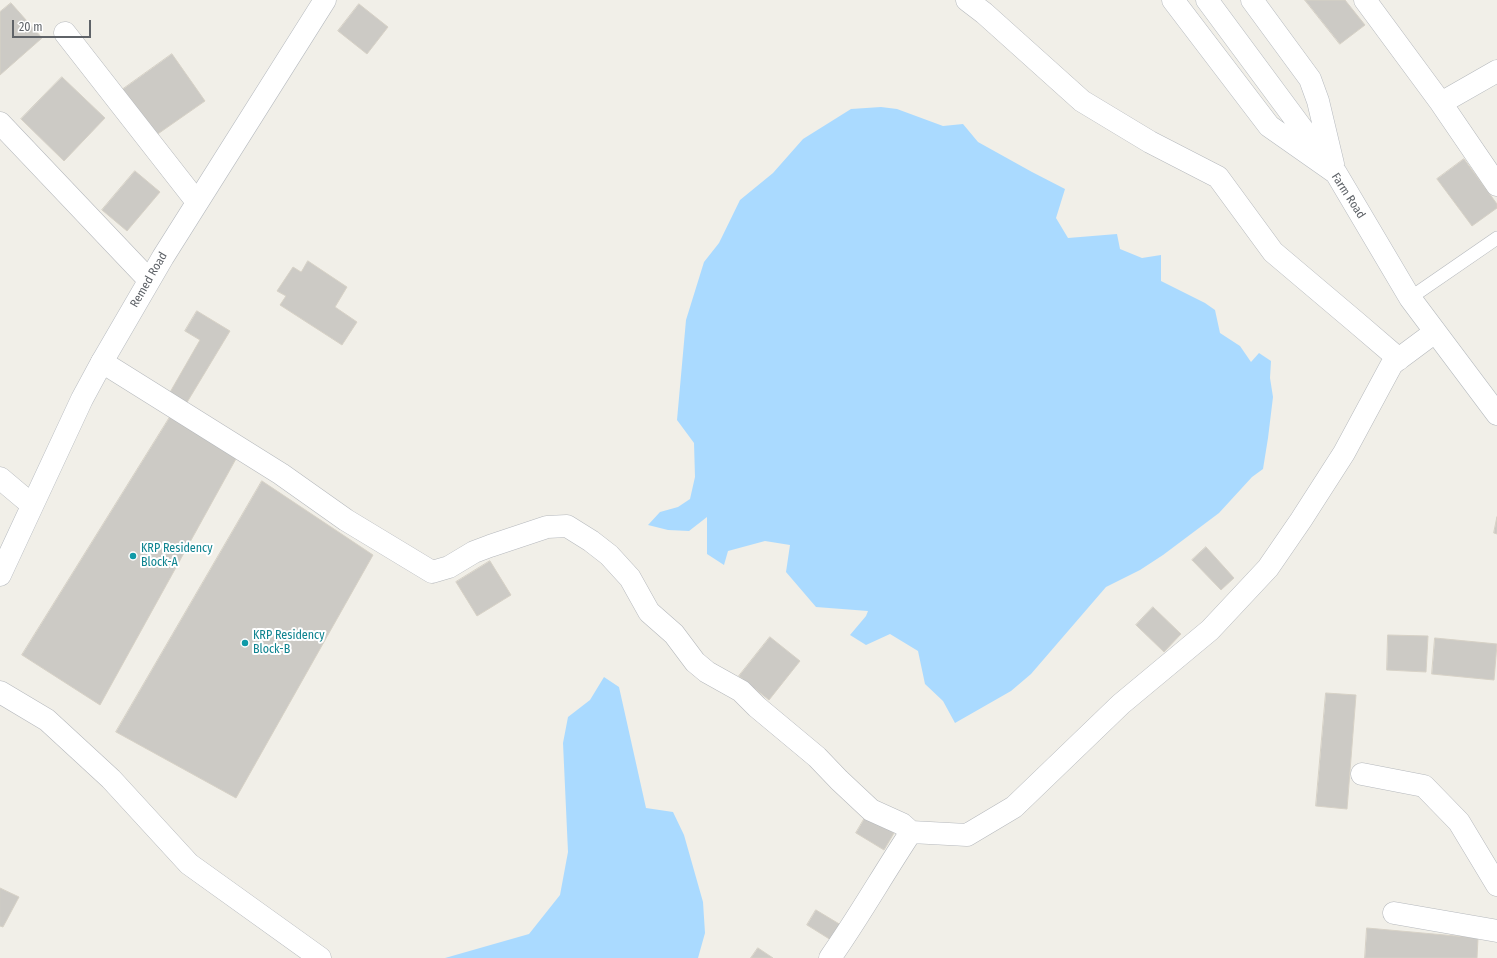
<!DOCTYPE html>
<style>
body{margin:0}
#map{position:relative;width:1497px;height:958px;overflow:hidden;background:#f1efe8;font-family:"Fira Sans Condensed",sans-serif}
canvas{display:block}
.scale{position:absolute;left:12px;top:20px;width:79px;height:18px;box-sizing:border-box;border:2px solid #5f6368;border-top:0;padding-left:5px;font-size:12px;line-height:14px;white-space:nowrap;color:#5f6368;-webkit-text-stroke:3px #fff;paint-order:stroke}
</style>
<div id="map">
<canvas width="1497" height="958"></canvas>
<div class="scale">20 m</div>
</div>
<script>
const g = document.querySelector('canvas').getContext('2d');
g.lineJoin = 'round';
function paint(path, color) { g.fillStyle = color; g.fill(path, 'evenodd'); }
function trace(path, color, width, dash) { g.strokeStyle = color; g.lineWidth = width; g.lineCap = dash ? 'butt' : 'round'; g.setLineDash(dash || []); g.stroke(path); }
function drawText(font, color, halo, rows, align = 'center') {
  g.font = font + ' "Fira Sans Condensed",sans-serif'; g.lineWidth = 4; g.setLineDash([]); g.textBaseline = 'middle'; g.strokeStyle = halo; g.fillStyle = color; for (const [text, x, y, turn = 0] of rows) {
    g.save(); g.translate(x, y); g.rotate((+turn || 0) * Math.PI / 180); g.textAlign = isNaN(turn) ? turn : align; if (halo) g.strokeText(text, 0, 0); g.fillText(text, 0, 0); g.restore();
  }
}
paint(new Path2D(`
 M 881,107 L 897,109 L 943,126 L 963,124 L 978,142 L 1032,172 L 1065,189 L 1056,218 L 1068,238 L 1117,234 L 1120,249 L 1142,258 L 1161,255 L 1161,281 L 1205,303 L 1215,310 L 1220,333 L 1240,346 L 1251,362 L 1259,353 L 1271,361 L 1270,378 L 1273,397 L 1268,438 L 1263,469 L 1252,477 L 1219,513 L 1163,555 L 1140,570 L 1106,587 L 1031,674 L 1011,691 L 955,723 L 943,701 L 925,684 L 918,651 L 890,634 L 866,645 L 850,635 L 866,616 L 868,611 L 816,607 L 786,572 L 790,545 L 765,541 L 728,551 L 724,565 L 707,554 L 707,517 L 689,531 L 668,530 L 648,525 L 660,512 L 678,507 L 690,499 L 695,477 L 694,443 L 677,420 L 686,320 L 704,262 L 719,243 L 740,200 L 773,173 L 803,139 L 851,109 Z
 M 604,677 L 619,687 L 646,808 L 673,812 L 684,835 L 703,902 L 705,933 L 698,958 L 445,958 L 529,934 L 560,895 L 568,852 L 563,743 L 568,717 L 590,700 Z`), '#aadaff');
const building = new Path2D(`
 M 1305,0 L 1345,0 L 1365,25 L 1340,44 Z
 M 11,3 L 42,38 L 0,75 L 0,12 Z
 M 359,4 L 388,27 L 367,54 L 338,31 Z
 M 172,54 L 205,101 L 152,138 L 119,92 Z
 M 62,77 L 105,118 L 64,161 L 21,119 Z
 M 1464,159 L 1497,204 L 1497,208 L 1472,226 L 1437,179 Z
 M 135,171 L 160,192 L 127,231 L 102,210 Z
 M 308,261 L 347,287 L 335,307 L 357,322 L 342,345 L 280,305 L 286,296 L 277,291 L 293,267 L 301,272 Z
 M 197,311 L 230,331 L 186,404 L 169,394 L 200,340 L 185,331 Z
 M 170,417 L 237,457 L 100,705 L 22,655 Z
 M 262,481 L 373,555 L 236,798 L 116,732 Z
 M 1497,517 L 1497,534 L 1494,533 Z
 M 1206,547 L 1234,578 L 1221,590 L 1192,560 Z
 M 490,561 L 511,595 L 477,616 L 456,582 Z
 M 1153,607 L 1181,634 L 1164,652 L 1136,625 Z
 M 1388,635 L 1428,636 L 1426,672 L 1387,670 Z
 M 770,637 L 800,661 L 769,700 L 739,676 Z
 M 1435,638 L 1497,644 L 1494,680 L 1432,674 Z
 M 1326,693 L 1356,695 L 1347,809 L 1316,806 Z
 M 866,816 L 894,833 L 884,850 L 856,833 Z
 M 0,888 L 19,897 L 3,927 L 0,926 Z
 M 816,910 L 841,925 L 831,940 L 807,925 Z
 M 1367,928 L 1478,938 L 1477,958 L 1365,958 Z
 M 758,948 L 773,958 L 751,958 Z`);
paint(building, '#cccac5');
trace(building, '#d6d1c6', 1);
const lane = new Path2D(`
 M 1410,298 L 1497,238`);
const street = new Path2D(`
 M 967,0 L 984,13 L 1082,101 L 1150,142 L 1218,177 L 1273,252 L 1357,323 L 1399,359
 M 1365,0 L 1441,103 L 1497,71
 M 65,33 L 197,202
 M 1441,103 L 1497,185
 M 0,123 L 149,280
 M 102,362 L 281,474 L 346,520 L 432,572 L 449,567 L 474,552 L 490,546 L 547,527 L 567,526 L 591,541 L 609,555 L 630,578 L 649,612 L 674,634 L 695,662 L 707,672 L 741,691 L 757,707 L 817,757 L 839,780 L 871,810 L 902,824 L 911,832 L 967,835 L 1014,807 L 1121,704 L 1210,630 L 1268,568 L 1301,520 L 1344,453 L 1392,364 L 1435,332
 M 0,478 L 32,505
 M 0,692 L 47,720 L 111,779 L 189,864 L 320,958
 M 1362,774 L 1424,786 L 1459,822 L 1497,885
 M 1394,913 L 1497,931
 M 830,958 C 859,917 883,874 911,832`);
const secondary = new Path2D(`
 M 1173,0 L 1269,126 L 1336,173 L 1410,298 L 1497,414
 M 1207,0 L 1324,158
 M 1252,0 L 1310,79 L 1318,101 L 1333,164
 M 0,575 L 82,399 L 102,362 L 163,257 L 325,0`);
trace(lane, '#b5b8bc', 14);
trace(street, '#b5b8bc', 23);
trace(secondary, '#b6babf', 23);
trace(lane, '#fff', 13);
trace(street, '#fff', 22);
trace(secondary, '#fff', 22);
for (const [x, y, r, color] of [
 [133,556,4,"#0f9aa8"],
 [245,643,4,"#0f9aa8"]
]) { const dot = new Path2D(); dot.arc(x, y, r, 0, 2 * Math.PI); g.fillStyle = color; g.fill(dot); trace(dot, '#fff', 1.5); }
drawText('12px', '#5f6368', '#fff', [
 ["Farm Road",1348,196,57],
 ["Remed Road",149,280,-60]
]);
drawText('12px', '#0d838f', '#fff', [
 ["KRP Residency",141,549],
 ["Block-A",141,563],
 ["KRP Residency",253,636],
 ["Block-B",253,650]
], 'left');
</script>
